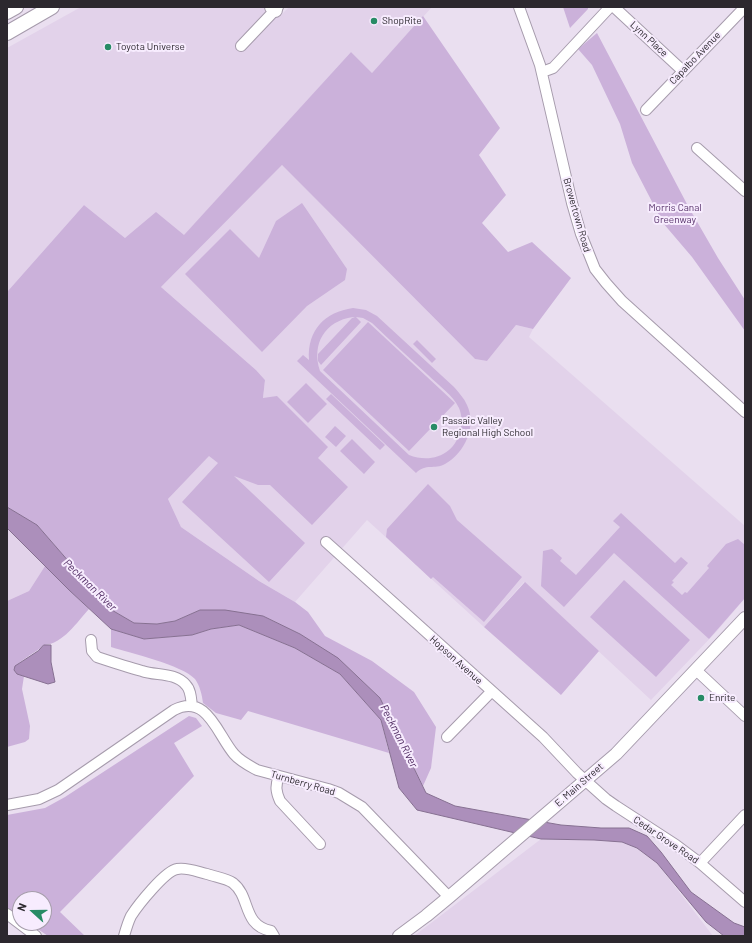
<!DOCTYPE html>
<style>
body{margin:0}
#map{position:relative;width:752px;height:943px;overflow:hidden;background:#eadff0;font-family:Barlow,sans-serif}
canvas{display:block}
.frame{position:absolute;inset:0;border:8px solid #2c282e;pointer-events:none}
.north{position:absolute;left:12px;top:891px;width:40px;height:40px;box-sizing:border-box;background:#f7ecfe;border:1px solid #a69eab;border-radius:50%;rotate:291deg;font-size:11px;font-weight:700;line-height:16px;text-align:center;color:#2c282e}
.north::after{content:'';display:block;margin:auto;width:14px;height:18px;background:#278b65;clip-path:polygon(50% 0,100% 100%,50% 72%,0 100%)}
</style>
<div id="map">
<canvas width="752" height="943"></canvas>
<div class="frame"></div>
<div class="north">N</div>
</div>
<script>
const g = document.querySelector('canvas').getContext('2d');
g.lineJoin = 'round';
function paint(path, color) { g.fillStyle = color; g.fill(path, 'evenodd'); }
function trace(path, color, width, dash) { g.strokeStyle = color; g.lineWidth = width; g.lineCap = dash ? 'butt' : 'round'; g.setLineDash(dash || []); g.stroke(path); }
function drawText(font, color, halo, rows, align = 'center') {
  g.font = font + ' Barlow,sans-serif'; g.lineWidth = 4; g.setLineDash([]); g.textBaseline = 'middle'; g.strokeStyle = halo; g.fillStyle = color; for (const [text, x, y, turn = 0] of rows) {
    g.save(); g.translate(x, y); g.rotate((+turn || 0) * Math.PI / 180); g.textAlign = isNaN(turn) ? turn : align; if (halo) g.strokeText(text, 0, 0); g.fillText(text, 0, 0); g.restore();
  }
}
paint(new Path2D(`
 M 81,7 L 267,7 L 280,16 L 289,7 L 432,7 L 372,73 L 351,52 L 184,236 L 125,238 L 84,205 L 7,292 L 7,48 Z
 M 282,165 L 475,359 L 487,361 L 516,325 L 533,329 L 529,337 L 745,526 L 745,598 L 717,631 L 651,700 L 524,582 L 484,627 L 367,520 L 295,602 L 259,581 L 181,527 L 168,499 L 263,398 L 265,380 L 256,370 L 161,287 Z
 M 7,528 L 45,566 L 29,591 L 7,601 Z
 M 541,839 L 594,840 L 622,842 L 637,848 L 657,863 L 713,936 L 414,936 Z`), '#e2d2ea');
paint(new Path2D(`
 M 563,7 L 588,7 L 588,9 L 570,28 Z
 M 423,16 L 500,128 L 479,155 L 506,195 L 482,223 L 508,252 L 532,242 L 571,278 L 533,329 L 516,325 L 487,361 L 475,359 L 282,165 L 161,287 L 256,370 L 265,380 L 263,398 L 277,396 L 328,447 L 318,458 L 348,487 L 312,525 L 270,485 L 258,485 L 234,476 L 305,543 L 269,582 L 182,502 L 218,463 L 209,456 L 168,499 L 181,527 L 259,581 L 295,602 L 308,612 L 325,636 L 372,661 L 414,692 L 436,727 L 431,768 L 423,786 L 380,698 L 337,658 L 300,634 L 263,616 L 200,610 L 175,621 L 157,624 L 134,623 L 110,609 L 37,525 L 7,507 L 7,292 L 84,205 L 125,238 L 156,212 L 184,235 L 351,52 L 372,73 Z
 M 597,33 L 688,206 L 718,258 L 745,300 L 745,331 L 692,257 L 663,223 L 632,163 L 620,124 L 592,65 L 578,49 Z
 M 302,203 L 347,269 L 345,280 L 307,306 L 262,352 L 185,274 L 230,229 L 259,258 L 276,221 Z
 M 353,308 L 366,310 L 377,316 L 454,387 C 459,393 464,398 467,405 C 477,426 465,453 445,464 C 434,470 426,463 416,473 L 297,361 L 303,355 L 309,360 C 307,330 325,312 353,308 ZM 353,317 L 355,317 L 352,318 L 318,354 L 318,361 L 321,365 L 361,322 L 356,317 L 363,318 L 372,323 C 390,340 409,358 428,375 C 438,385 453,395 459,408 C 465,422 460,441 449,450 C 437,460 422,460 409,455 L 320,371 C 311,344 325,321 353,317 Z
 M 368,322 L 455,403 L 409,451 L 323,370 Z
 M 417,340 L 436,359 L 432,363 L 413,344 Z
 M 306,383 L 327,404 L 308,423 L 287,402 Z
 M 331,394 L 385,445 L 380,450 L 326,399 Z
 M 335,426 L 346,436 L 336,447 L 325,437 Z
 M 352,439 L 375,462 L 364,474 L 340,451 Z
 M 428,484 L 450,506 L 457,520 L 522,577 L 484,622 L 433,577 L 431,579 L 386,537 L 387,529 Z
 M 621,513 L 675,563 L 681,557 L 688,563 L 672,581 L 674,582 L 671,585 L 682,595 L 685,592 L 687,593 L 709,568 L 707,566 L 726,544 L 738,539 L 745,545 L 745,598 L 709,639 L 614,553 L 564,607 L 541,586 L 543,551 L 552,549 L 562,558 L 560,561 L 576,575 L 620,527 L 613,521 Z
 M 45,566 L 89,609 C 77,622 63,644 44,645 C 36,653 17,661 14,670 L 17,674 L 24,676 L 22,689 L 30,726 L 29,739 L 25,742 L 7,747 L 7,601 L 29,591 Z
 M 624,580 L 690,640 L 656,677 L 590,617 Z
 M 525,582 L 599,651 L 561,695 L 484,627 Z
 M 239,625 L 295,648 L 340,674 L 381,720 L 389,753 L 248,711 L 241,720 L 216,713 L 203,703 C 202,695 200,686 195,679 C 182,665 130,653 111,647 L 111,629 L 144,639 L 192,635 L 211,629 Z
 M 189,716 L 196,718 L 202,726 L 174,743 L 194,776 L 60,912 L 85,936 L 48,936 L 29,923 L 44,923 L 44,899 L 20,899 L 20,917 L 7,907 L 7,815 L 45,808 L 65,797 Z`), '#cbb1da');
const water = new Path2D(`
 M 7,507 L 37,525 L 110,609 L 134,623 L 157,624 L 175,621 L 200,610 L 225,610 L 263,616 L 300,634 L 338,658 L 380,698 L 426,793 L 455,806 L 521,818 L 561,825 L 601,828 L 629,828 L 647,836 L 661,852 L 691,892 L 734,923 L 745,927 L 745,936 L 724,936 L 706,922 L 657,863 L 637,848 L 622,842 L 594,840 L 541,839 L 417,810 L 399,788 L 381,720 L 340,674 L 295,648 L 239,625 L 211,629 L 192,635 L 144,639 L 111,629 L 69,590 L 7,528 Z
 M 44,645 L 51,645 L 51,662 L 55,682 L 48,684 L 17,674 L 14,670 L 15,666 L 38,651 Z`);
paint(water, '#ac8fbb');
trace(water, '#867091', 1);
const minor = new Path2D(`
 M 519,7 L 540,65 L 572,203 L 581,234 L 595,269 L 606,283 L 622,301 L 745,412
 M 614,7 L 683,71
 M 241,46 L 278,7
 M 542,72 L 553,68 L 610,7
 M 646,110 L 745,7
 M 697,148 L 745,191
 M 326,542 L 543,737 L 577,773 L 606,799 L 616,806 L 676,845 L 700,863 L 745,902
 M 91,640 L 92,651 L 97,657 C 112,662 127,667 142,671 C 156,676 175,672 186,685 C 191,690 191,699 192,706
 M 696,670 L 745,716
 M 447,737 L 491,692
 M 279,776 C 275,786 276,792 280,801 L 320,844
 M 7,805 L 39,799 L 58,790 L 174,710 C 207,693 217,734 234,754 C 240,761 248,765 257,770 L 328,789 L 339,793 L 362,807 L 449,897
 M 700,863 L 745,815
 M 7,914 L 36,936
 M 124,936 C 126,929 128,922 131,916 C 138,905 165,871 177,869 C 187,867 198,872 207,874 C 215,877 226,878 233,883 C 251,897 242,925 271,931 L 274,936`);
const major = new Path2D(`
 M 399,936 L 426,916 L 449,897 L 616,754 L 745,618`);
const highway = new Path2D(`
 M 272,7 L 275,10
 M 7,12 L 16,7
 M 7,33 L 52,7`);
trace(minor, '#a69bac', 12);
trace(major, '#a69bac', 14);
trace(highway, '#a69bac', 16);
trace(minor, '#fff', 10);
trace(major, '#fff', 12);
trace(highway, '#fff', 14);
for (const [x, y, r, color] of [
 [374,21,4,"#278b65"],
 [108,47,4,"#278b65"],
 [434,427,4,"#278b65"],
 [701,698,4,"#278b65"]
]) { const dot = new Path2D(); dot.arc(x, y, r, 0, 2 * Math.PI); g.fillStyle = color; g.fill(dot); trace(dot, '#f7ecfe', 1.5); }
drawText('10px', '#2c282e', '#f7ecfe', [
 ["ShopRite",382,21],
 ["Toyota Universe",116,47],
 ["Passaic Valley",442,421],
 ["Regional High School",442,433],
 ["Enrite",709,698]
], 'left');
drawText('10px', '#2c282e', '#f7ecfe', [
 ["Lynn Place",649,39,43],
 ["Capalbo Avenue",695,58,-46],
 ["Browertown Road",577,215,74],
 ["Hopson Avenue",456,660,42],
 ["Turnberry Road",303,783,16],
 ["E. Main Street",579,785,-41],
 ["Cedar Grove Road",666,840,34]
]);
drawText('10px', '#57326a', '#f7ecfe', [
 ["Morris Canal",675,208],
 ["Greenway",675,220]
]);
drawText('italic 11px', '#502b62', '#f7ecfe', [
 ["Peckman River",90,585,44],
 ["Peckman River",399,736,63]
]);
</script>
